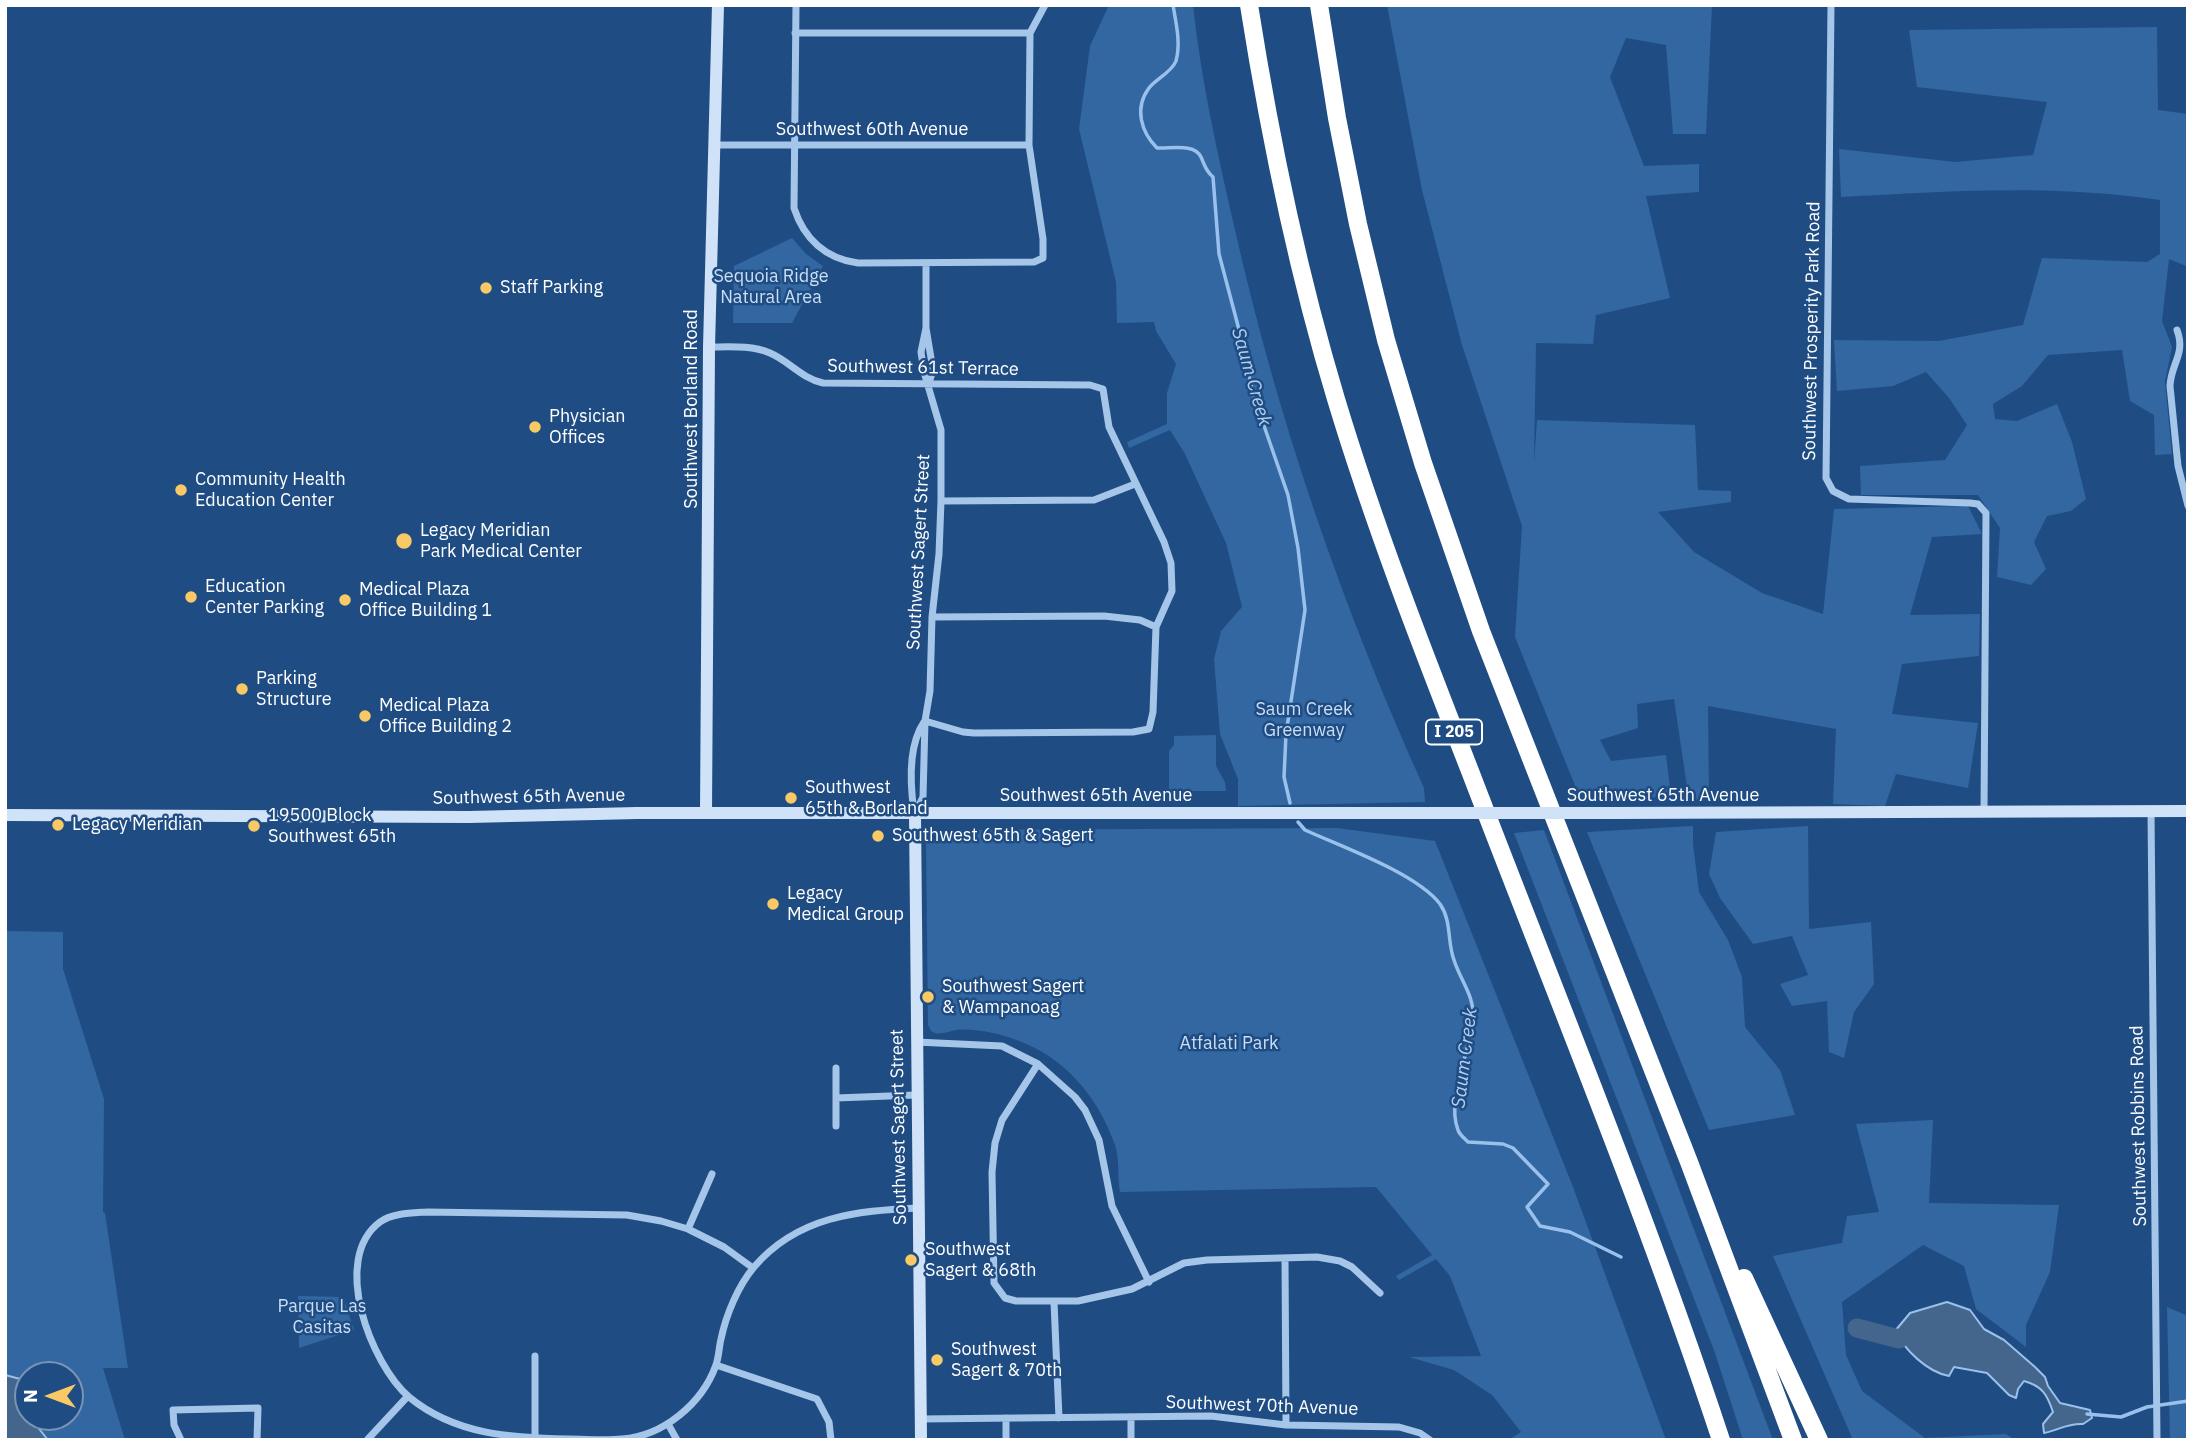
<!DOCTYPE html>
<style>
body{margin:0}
#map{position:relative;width:2193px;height:1445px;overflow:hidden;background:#1f4d83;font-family:"IBM Plex Sans",sans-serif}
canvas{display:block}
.frame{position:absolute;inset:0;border:7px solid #fff;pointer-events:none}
.north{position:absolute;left:14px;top:1361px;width:70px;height:70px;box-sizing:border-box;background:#1f4d83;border:2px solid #7994b5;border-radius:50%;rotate:270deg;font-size:19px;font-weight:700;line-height:28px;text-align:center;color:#fff}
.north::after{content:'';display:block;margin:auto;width:24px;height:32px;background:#f8c965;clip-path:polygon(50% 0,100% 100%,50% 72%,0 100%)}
</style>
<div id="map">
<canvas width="2193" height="1445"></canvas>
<div class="frame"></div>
<div class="north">N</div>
</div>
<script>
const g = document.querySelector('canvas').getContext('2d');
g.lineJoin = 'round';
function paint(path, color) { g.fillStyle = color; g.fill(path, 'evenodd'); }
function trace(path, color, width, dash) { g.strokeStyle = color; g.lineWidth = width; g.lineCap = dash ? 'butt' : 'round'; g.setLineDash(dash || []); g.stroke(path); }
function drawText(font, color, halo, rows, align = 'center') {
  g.font = font + ' "IBM Plex Sans",sans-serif'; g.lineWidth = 5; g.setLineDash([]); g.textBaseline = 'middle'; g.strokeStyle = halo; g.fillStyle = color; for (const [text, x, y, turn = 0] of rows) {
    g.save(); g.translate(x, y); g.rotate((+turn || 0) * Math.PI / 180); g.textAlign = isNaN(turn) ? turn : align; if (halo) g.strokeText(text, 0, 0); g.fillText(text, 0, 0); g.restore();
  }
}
paint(new Path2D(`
 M 1109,5 L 1193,5 C 1201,80 1218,156 1235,230 C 1279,424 1342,606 1424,788 L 1425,802 L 1238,806 L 1238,779 L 1220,734 L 1214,659 L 1221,631 L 1242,607 L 1226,543 L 1185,454 L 1170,430 L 1129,448 L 1127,442 L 1167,424 L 1167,393 L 1176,364 L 1156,331 L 1154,322 L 1117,323 L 1116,282 L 1079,129 L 1090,46 Z
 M 1387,5 L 1712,5 L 1706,134 L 1673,134 L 1666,45 L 1626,38 L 1610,77 L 1644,166 L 1699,164 L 1699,192 L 1646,196 L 1670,298 L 1596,315 L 1593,344 L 1536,343 L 1534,463 L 1537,420 L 1695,425 L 1698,490 L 1731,491 L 1731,502 L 1658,512 L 1694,552 L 1762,593 L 1823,614 L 1834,509 L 1968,506 L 1982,534 L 1932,537 L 1910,615 L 1980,614 L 1979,656 L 1902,664 L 1892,714 L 1978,723 L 1968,788 L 1896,774 L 1885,806 L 1833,804 L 1836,729 L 1708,706 L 1709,799 L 1689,800 L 1674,699 L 1637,704 L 1638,728 L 1600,740 L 1611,761 L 1666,755 L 1671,796 L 1607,801 L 1580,798 L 1515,637 L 1522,526 L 1462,345 L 1422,190 Z
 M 2157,27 L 2158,110 L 2188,114 L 2188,282 L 2186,266 L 2169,259 L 2162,321 L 2172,347 L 2165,382 L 2172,454 L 2155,455 L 2154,415 L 2130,401 L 2122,350 L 2048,355 L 2022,386 L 1993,404 L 1995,419 L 2017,421 L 2057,404 L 2072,442 L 2086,499 L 2071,511 L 2047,516 L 2034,542 L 2046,569 L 2031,585 L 1997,577 L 2000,528 L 1978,495 L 1861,495 L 1860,466 L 1945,460 L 1967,425 L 1949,398 L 1926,372 L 1893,386 L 1837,391 L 1834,340 L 1939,341 L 2023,325 L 2042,258 L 2147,262 L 2160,254 L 2160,200 C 2054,184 1947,191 1841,197 L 1839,149 L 1955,162 L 2033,155 L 2047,102 L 1917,87 L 1909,30 Z
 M 792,238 L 806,254 L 823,266 L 792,323 L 733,323 L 734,266 Z
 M 1216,735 L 1216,766 L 1225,782 L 1226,791 L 1169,791 L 1169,751 L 1174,745 L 1174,736 Z
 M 1693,826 L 1693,844 L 1699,892 L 1728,940 L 1742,977 L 1745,1027 L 1780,1070 L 1795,1115 L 1709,1130 L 1587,832 Z
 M 1808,826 L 1809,929 L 1871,922 L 1874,984 L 1854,1012 L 1844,1058 L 1829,1052 L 1827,1001 L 1792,1006 L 1780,984 L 1808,975 L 1792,936 L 1753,944 L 1720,898 L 1709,874 L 1716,832 Z
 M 1337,828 L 1435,841 L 1573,1187 L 1666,1440 L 1509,1440 L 1521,1432 L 1492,1395 L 1454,1370 L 1409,1357 L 1481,1356 L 1450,1276 L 1436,1259 L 1399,1280 L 1396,1276 L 1432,1255 L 1376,1187 L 1120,1192 C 1117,1176 1120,1161 1115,1145 C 1099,1099 1066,1058 1019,1041 C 1001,1034 976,1028 956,1030 C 949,1031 943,1035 935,1033 C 930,1031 931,1030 928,1025 L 926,842 L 935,830 Z
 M 1544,830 L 1773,1440 L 1743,1440 L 1715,1353 L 1514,833 Z
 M 5,931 L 63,932 L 63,969 L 104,1099 L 103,1212 L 105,1213 L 128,1368 L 103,1368 L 125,1440 L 5,1440 ZM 28,1375 L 70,1375 L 70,1417 L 28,1417 Z
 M 1933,1120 L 1929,1203 L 2059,1205 L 2050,1272 L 2026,1325 L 2026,1347 L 1976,1309 L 1964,1266 L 1923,1245 L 1842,1302 L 1846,1355 L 1862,1391 L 1925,1438 L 2006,1434 L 2015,1440 L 1853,1440 L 1773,1256 L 1842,1243 L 1847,1216 L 1879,1212 L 1856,1124 Z
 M 298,1296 L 343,1297 L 354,1330 L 299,1348 Z
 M 2167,1307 L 2188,1316 L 2188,1440 L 2170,1440 Z`), '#3267a1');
const water = new Path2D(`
 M 1947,1302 L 1970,1310 L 1984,1329 L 2004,1340 L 2035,1367 L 2045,1377 L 2048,1386 L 2060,1403 L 2090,1410 L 2092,1418 L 2083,1424 C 2067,1423 2059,1430 2044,1433 L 2043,1424 L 2053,1412 C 2047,1394 2042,1386 2024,1381 L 2018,1389 L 2016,1398 L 2009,1395 L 1987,1373 L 1954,1367 L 1949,1376 C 1927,1372 1905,1350 1895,1331 L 1910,1313 Z
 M 5,1375 L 28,1381 L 28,1417 L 34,1417 L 36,1425 L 48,1440 L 5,1440 Z`);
paint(water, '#44668d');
trace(water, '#99c1eb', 2);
trace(new Path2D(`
 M 1173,5 C 1176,23 1181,43 1176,61 C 1172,72 1156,79 1149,88 C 1134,108 1141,132 1157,148 C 1171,149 1194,143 1201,157 C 1205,166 1206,171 1213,177 L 1219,254 L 1242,341 L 1253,394 L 1288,495 L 1298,548 L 1305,610 L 1286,734 L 1284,777 L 1290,803
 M 1298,822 L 1305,830 C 1342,847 1416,873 1440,904 C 1452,921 1447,942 1454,960 C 1461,982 1475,996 1473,1020 C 1470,1052 1446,1099 1458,1130 C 1459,1134 1464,1138 1468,1142 L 1503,1144 L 1513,1148 L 1548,1184 L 1527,1207 L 1540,1226 L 1570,1232 L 1621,1257
 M 2087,1414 L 2121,1417 L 2147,1407 L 2188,1401`), '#99c1eb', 3.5);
trace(new Path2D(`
 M 1857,1328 L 1899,1339`), '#44668d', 19);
trace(new Path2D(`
 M 796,5 L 794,208 C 804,239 826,259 858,263 L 1034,262 L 1043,258 L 1043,239 L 1029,145 L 1030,33 L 1045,5
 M 1831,5 L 1826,478 L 1833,491 L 1849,499 L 1970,503 L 1978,504 L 1986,513 L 1984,812
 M 795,33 L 1030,33
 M 716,145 L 1029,145
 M 926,263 L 926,328 L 933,370 L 929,383
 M 2177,330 C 2186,354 2171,363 2170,386 L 2178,466 L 2188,506
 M 709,347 C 729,347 751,345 770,353 C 789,361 801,378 823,383 L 1090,385 L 1103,389 L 1109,427 L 1164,542 L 1171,563 L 1172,591 L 1156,627 L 1153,712 L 1149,729 L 1133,732 L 974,733 L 963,732 L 925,721
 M 941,501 L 1094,500 L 1135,484
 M 932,617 L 1104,616 L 1140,620 L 1156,627
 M 2151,811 L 2157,1440
 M 914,812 C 910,784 908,746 924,722
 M 915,814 L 923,797 L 925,721 L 930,691 L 932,617 L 939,554 L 941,501 L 941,430 L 924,372 L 921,352 L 926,328
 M 916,1042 L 1002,1046 L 1038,1064 L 1075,1097 L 1085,1110 L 1099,1140 L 1112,1206 L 1149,1282
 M 1038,1064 L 1002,1120 L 995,1143 L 992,1172 L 994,1283 L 1005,1298 L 1016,1301 L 1078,1301 L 1132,1289 L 1184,1263 L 1207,1260 L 1317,1257 L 1340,1261 L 1352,1267 L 1380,1293
 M 836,1068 L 836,1126
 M 836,1098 L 916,1095
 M 688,1229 L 712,1174
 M 1285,1258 L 1286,1425
 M 753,1268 L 724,1247 L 688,1229 L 661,1221 L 627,1215 L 427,1212 C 413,1213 392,1213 380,1222 C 330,1259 371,1364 409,1397 C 455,1435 512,1438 569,1439 C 586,1439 604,1441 622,1439 C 663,1436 702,1404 716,1365 C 719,1356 719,1347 721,1339 C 726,1315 738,1286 754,1267 C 798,1216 856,1211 918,1208
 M 1054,1302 L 1059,1418
 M 716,1365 L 817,1399 L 829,1422 L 831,1440
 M 1131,1417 L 1131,1440
 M 920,1419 L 1211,1416 L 1286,1425 L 1399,1427 L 1420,1433 L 1430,1440
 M 668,1424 L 677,1440
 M 368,1439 L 408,1396
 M 181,1440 L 174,1425 L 173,1410 L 258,1408 L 257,1440
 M 535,1440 L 535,1356
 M 1006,1440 L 1006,1418`), '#a5c6e9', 7);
trace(new Path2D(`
 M 706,812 L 709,347 L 718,5
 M 1612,813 L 2188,811
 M 915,814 L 921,1440
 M 5,815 L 469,817 L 637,813 L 1450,813`), '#d0e2f7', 12);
trace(new Path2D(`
 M 1249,5 C 1270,138 1297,270 1336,399 C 1374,525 1422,648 1470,771 C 1555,993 1646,1213 1721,1440
 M 1319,5 L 1337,118 L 1358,224 L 1386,340 L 1423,463 L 1481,631 L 1689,1162 L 1793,1440
 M 1744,1278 L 1819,1440`), '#fff', 18);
trace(new Path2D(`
 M 1450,813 L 1612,813`), '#d0e2f7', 12);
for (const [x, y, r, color] of [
 [486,288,7,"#f8c965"],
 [535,427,7,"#f8c965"],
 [181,490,7,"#f8c965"],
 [404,541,9,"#f8c965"],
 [191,597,7,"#f8c965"],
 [345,600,7,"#f8c965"],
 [242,689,7,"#f8c965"],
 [365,716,7,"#f8c965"],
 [791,798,7,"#f8c965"],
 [58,825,7,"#f8c965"],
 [254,826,7,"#f8c965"],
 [878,836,7,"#f8c965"],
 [773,904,7,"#f8c965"],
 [928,997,7,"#f8c965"],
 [911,1260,7,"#f8c965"],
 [937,1360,7,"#f8c965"]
]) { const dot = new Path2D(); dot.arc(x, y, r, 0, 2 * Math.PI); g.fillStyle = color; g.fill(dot); trace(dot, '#1f4d83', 2.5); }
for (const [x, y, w] of [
 [1454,732,56]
]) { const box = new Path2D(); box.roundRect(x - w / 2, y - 12.5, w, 25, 5); g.fillStyle = '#1f4d83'; g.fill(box); trace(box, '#fff', 2); }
drawText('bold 16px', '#fff', null, [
 ["I 205",1454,732]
]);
drawText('18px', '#fff', '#1f4d83', [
 ["Southwest 60th Avenue",872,130],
 ["Southwest Prosperity Park Road",1812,331,-89],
 ["Southwest 61st Terrace",923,368,1],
 ["Southwest Borland Road",692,409,-90],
 ["Southwest Sagert Street",919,552,-87],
 ["Southwest 65th Avenue",1096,796],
 ["Southwest 65th Avenue",1663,796],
 ["Southwest 65th Avenue",529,797,-1],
 ["Southwest Robbins Road",2139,1126,-91],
 ["Southwest Sagert Street",899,1127,-91],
 ["Southwest 70th Avenue",1262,1406,2]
]);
drawText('18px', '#cadff7', '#1f4d83', [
 ["Sequoia Ridge",771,277],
 ["Natural Area",771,298],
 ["Saum Creek",1304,710],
 ["Greenway",1304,731],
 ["Atfalati Park",1229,1044],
 ["Parque Las",322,1307],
 ["Casitas",322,1328]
]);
drawText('18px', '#fff', '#1f4d83', [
 ["Staff Parking",500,288],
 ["Physician",549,417],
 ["Offices",549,438],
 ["Community Health",195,480],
 ["Education Center",195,501],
 ["Legacy Meridian",420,531],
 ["Park Medical Center",420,552],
 ["Education",205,587],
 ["Center Parking",205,608],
 ["Medical Plaza",359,590],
 ["Office Building 1",359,611],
 ["Parking",256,679],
 ["Structure",256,700],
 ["Medical Plaza",379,706],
 ["Office Building 2",379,727],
 ["Southwest",805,788],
 ["65th & Borland",805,809],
 ["19500 Block",268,816],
 ["Southwest 65th",268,837],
 ["Legacy Meridian",72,825],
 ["Southwest 65th & Sagert",892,836],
 ["Legacy",787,894],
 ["Medical Group",787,915],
 ["Southwest Sagert",942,987],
 ["& Wampanoag",942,1008],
 ["Southwest",925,1250],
 ["Sagert & 68th",925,1271],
 ["Southwest",951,1350],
 ["Sagert & 70th",951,1371]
], 'left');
drawText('italic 19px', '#b1d0f1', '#1f4d83', [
 ["Saum Creek",1251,377,74],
 ["Saum Creek",1465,1058,-83]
]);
</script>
